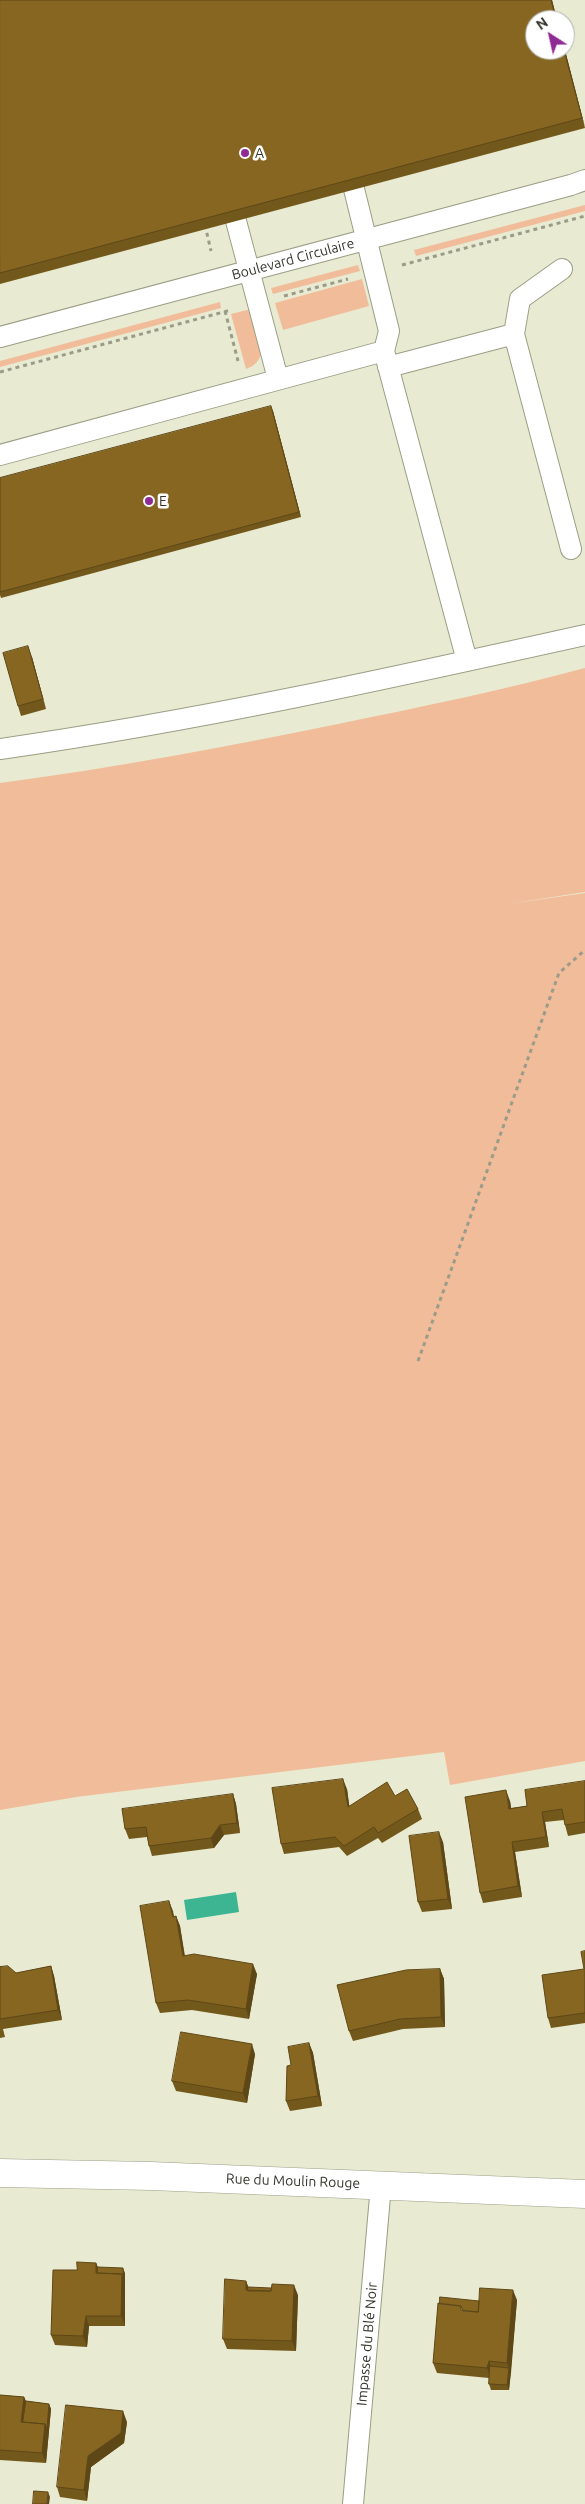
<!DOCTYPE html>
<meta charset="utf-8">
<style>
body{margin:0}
#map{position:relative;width:585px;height:2504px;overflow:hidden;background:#e8ebd1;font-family:Ubuntu,sans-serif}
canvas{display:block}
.north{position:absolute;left:525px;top:10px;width:50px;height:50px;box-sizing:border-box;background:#fff;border:1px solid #adaeaa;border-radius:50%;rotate:325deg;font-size:14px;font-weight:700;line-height:20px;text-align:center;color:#33342a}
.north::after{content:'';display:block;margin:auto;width:18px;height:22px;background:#8f2b92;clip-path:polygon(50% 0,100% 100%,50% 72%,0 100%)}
</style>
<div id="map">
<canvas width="585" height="2504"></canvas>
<div class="north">N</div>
</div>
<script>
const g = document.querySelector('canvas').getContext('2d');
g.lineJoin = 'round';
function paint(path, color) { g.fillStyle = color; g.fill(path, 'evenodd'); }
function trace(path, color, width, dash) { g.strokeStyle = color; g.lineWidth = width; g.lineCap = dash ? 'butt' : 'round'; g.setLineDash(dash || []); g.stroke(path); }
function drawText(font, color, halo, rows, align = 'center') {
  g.font = font + ' Ubuntu,sans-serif'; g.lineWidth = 5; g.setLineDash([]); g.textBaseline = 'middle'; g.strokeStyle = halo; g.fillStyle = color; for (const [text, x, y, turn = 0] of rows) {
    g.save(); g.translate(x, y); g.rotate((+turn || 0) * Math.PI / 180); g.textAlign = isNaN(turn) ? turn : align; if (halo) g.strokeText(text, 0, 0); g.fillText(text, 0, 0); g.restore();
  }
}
paint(new Path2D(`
 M 585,205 L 585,211 L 416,256 L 414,250 Z
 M 358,265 L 360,271 L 273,294 L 271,288 Z
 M 362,279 L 369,306 L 283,330 L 275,303 Z
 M 220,302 L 221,308 L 0,367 L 0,361 Z
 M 251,309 C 257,328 274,360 246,369 L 231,314 Z
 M 585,668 L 585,892 L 508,904 L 585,893 L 585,1761 L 450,1785 L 444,1752 L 76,1797 L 0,1810 L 0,783 C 114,768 226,747 338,724 C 421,707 503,690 585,668 Z`), '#f1bc9a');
paint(new Path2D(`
 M 236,1892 L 239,1912 L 187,1920 L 184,1900 Z`), '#3db593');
const lane = new Path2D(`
 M 354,189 L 389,331 L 384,351
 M 236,221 L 278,379
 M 562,269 L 520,299 L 514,334 L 571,549
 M 0,337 L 571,185 L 585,180
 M 388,367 L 514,334
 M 0,455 L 384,351 L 467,661
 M 0,749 C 197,721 391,678 585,635
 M 353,2504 L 381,2185`);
const secondary = new Path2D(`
 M 0,2173 L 151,2176 L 585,2194`);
trace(lane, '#9b9e85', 22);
trace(secondary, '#9b9e85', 29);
trace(new Path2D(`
 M 205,225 L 211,251
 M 402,265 L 585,216
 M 284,296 L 348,279
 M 225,311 L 238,361
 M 0,372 L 231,310
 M 418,1361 L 559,973 L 585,950`), '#9a9c89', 3, [4, 4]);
trace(lane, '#fff', 20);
trace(secondary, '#fff', 28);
paint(new Path2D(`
 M 0,0 L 552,0 L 585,128 L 0,284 Z
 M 273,411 L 301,517 L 1,598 L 0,595 L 0,478 Z
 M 32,657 L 46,709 L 21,716 L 18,706 Z
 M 585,1781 L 585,1833 L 568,1836 L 565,1825 L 564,1820 L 545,1822 L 549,1847 L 515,1852 L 522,1897 L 483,1903 L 480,1893 L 510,1801 L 511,1808 L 527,1806 Z
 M 347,1789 L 349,1806 L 395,1796 L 418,1809 L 422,1819 L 382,1843 L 378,1838 L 347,1856 L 339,1847 L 284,1854 L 281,1844 Z
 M 233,1794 L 236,1804 L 240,1833 L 224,1835 L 214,1848 L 152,1856 L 149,1846 L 147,1837 L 129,1839 L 125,1829 Z
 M 443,1842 L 452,1909 L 422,1912 L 418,1902 Z
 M 169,1901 L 174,1917 L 176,1916 L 180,1926 L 185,1956 L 257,1974 L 249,2019 L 192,2010 L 160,2013 L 156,2003 Z
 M 585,1951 L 585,2023 L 551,2028 L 548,2018 L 584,1969 Z
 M 51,1966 L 54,1976 L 62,2020 L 3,2029 L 5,2037 L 0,2038 L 0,1967 L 16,1973 Z
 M 440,1969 L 444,1979 L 445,2027 L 403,2029 L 353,2041 L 349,2031 Z
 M 309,2043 L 313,2053 L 322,2106 L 290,2111 L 286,2101 L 291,2065 Z
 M 255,2054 L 247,2103 L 176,2091 L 172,2081 Z
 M 96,2263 L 98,2267 L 125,2273 L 125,2326 L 89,2326 L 87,2347 L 55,2345 L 51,2335 L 77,2270 Z
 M 246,2281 L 248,2287 L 298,2295 L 296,2351 L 227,2349 L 223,2339 Z
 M 517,2300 L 509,2390 L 491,2390 L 489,2384 L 489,2378 L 437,2373 L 433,2363 L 479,2301 Z
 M 0,2395 L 24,2397 L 26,2401 L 49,2404 L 51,2409 L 46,2463 L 0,2460 Z
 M 127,2422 L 124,2443 L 91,2467 L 87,2501 L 60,2497 L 57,2487 Z`), '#73581c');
paint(new Path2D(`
 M 551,0 L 552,0 L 557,20 L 556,20 Z
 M 564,50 L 565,50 L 585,127 L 582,118 Z
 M 271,406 L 273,411 L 301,517 L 299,512 Z
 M 28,646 L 32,657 L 46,709 L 43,699 Z
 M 343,1779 L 347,1789 L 351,1817 L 348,1807 Z
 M 506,1790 L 510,1801 L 513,1819 L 509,1809 Z
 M 233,1794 L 236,1804 L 240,1833 L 237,1823 Z
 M 542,1812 L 545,1822 L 549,1847 L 546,1837 Z
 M 220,1825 L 224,1835 L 214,1848 L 211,1838 Z
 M 439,1832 L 443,1842 L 452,1909 L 448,1899 Z
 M 512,1842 L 515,1852 L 522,1897 L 518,1886 Z
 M 169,1901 L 173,1911 L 176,1927 L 173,1917 Z
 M 176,1916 L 180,1926 L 186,1966 L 183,1956 Z
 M 253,1964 L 257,1974 L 249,2019 L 246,2009 Z
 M 51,1966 L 54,1976 L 62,2020 L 58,2010 Z
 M 440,1969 L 444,1979 L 445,2027 L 441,2017 Z
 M 309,2043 L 313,2053 L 322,2106 L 318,2096 Z
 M 252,2044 L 255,2054 L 247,2103 L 243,2093 Z
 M 96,2263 L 100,2273 L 96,2273 Z
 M 123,2268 L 125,2273 L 125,2326 L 121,2316 L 122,2274 Z
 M 246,2281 L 250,2291 L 246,2290 Z
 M 294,2285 L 298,2295 L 296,2351 L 292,2341 Z
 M 513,2290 L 517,2300 L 511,2373 L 507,2363 Z
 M 86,2316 L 89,2326 L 87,2347 L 83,2336 Z
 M 489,2361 L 492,2371 L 491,2378 L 487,2368 Z
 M 509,2368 L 511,2373 L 509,2390 L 507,2385 Z
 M 24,2397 L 28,2407 L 25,2427 L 21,2422 Z
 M 49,2404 L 51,2409 L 46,2463 L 42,2453 L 45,2424 Z
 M 123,2411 L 127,2422 L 124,2443 L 91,2467 L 87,2501 L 84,2490 L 88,2456 Z
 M 48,2492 L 50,2497 L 49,2504 L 47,2504 Z`), '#5e4717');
const building = new Path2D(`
 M 0,0 L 551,0 L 556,20 L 535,20 L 535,50 L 564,50 L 582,118 L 0,273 Z
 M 271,406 L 299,512 L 0,592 L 0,478 Z
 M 28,646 L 43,699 L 18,706 L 3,653 Z
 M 343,1779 L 348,1807 L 387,1782 L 395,1796 L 407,1789 L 418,1809 L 378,1833 L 374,1827 L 344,1846 L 335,1837 L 281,1844 L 272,1788 Z
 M 585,1781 L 585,1822 L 565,1825 L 562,1809 L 542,1812 L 546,1837 L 512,1842 L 518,1886 L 480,1893 L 465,1797 L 506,1790 L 509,1809 L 527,1806 L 525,1790 Z
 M 233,1794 L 237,1823 L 220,1825 L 211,1838 L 149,1846 L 146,1827 L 125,1829 L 122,1809 Z
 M 439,1832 L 448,1899 L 418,1902 L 409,1836 Z
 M 169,1901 L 173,1917 L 176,1916 L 183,1956 L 194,1954 L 253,1964 L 246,2009 L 188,2000 L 156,2003 L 140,1906 Z
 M 585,1951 L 585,2013 L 548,2018 L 542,1975 L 584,1969 L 581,1952 Z
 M 8,1966 L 16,1973 L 51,1966 L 58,2010 L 0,2019 L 0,1967 Z
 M 440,1969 L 441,2017 L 400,2019 L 349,2031 L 337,1985 L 406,1970 Z
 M 181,2032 L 252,2044 L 243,2093 L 172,2081 Z
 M 309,2043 L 318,2096 L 286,2101 L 287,2066 L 291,2065 L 288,2047 Z
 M 77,2262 L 96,2263 L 96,2273 L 122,2274 L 121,2316 L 86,2316 L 83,2336 L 51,2335 L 53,2270 L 77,2270 Z
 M 98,2267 L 123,2268 L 123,2279 L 122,2274 L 97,2273 Z
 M 225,2279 L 246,2281 L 246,2290 L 271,2291 L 272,2284 L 294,2285 L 292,2341 L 223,2339 Z
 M 248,2287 L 271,2288 L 271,2291 L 248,2291 Z
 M 480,2288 L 513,2290 L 507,2363 L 489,2361 L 487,2368 L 433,2363 L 438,2303 L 461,2306 L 461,2310 L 478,2312 Z
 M 440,2297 L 479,2301 L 478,2312 L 463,2311 L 461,2306 L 440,2304 Z
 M 490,2366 L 509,2368 L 507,2385 L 489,2384 Z
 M 0,2395 L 24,2397 L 21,2422 L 45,2424 L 42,2453 L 0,2450 Z
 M 26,2401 L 49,2404 L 47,2429 L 45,2424 L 23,2422 Z
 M 66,2405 L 123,2411 L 121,2433 L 88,2456 L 84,2490 L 57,2487 Z
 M 34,2491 L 48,2492 L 47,2504 L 33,2504 Z`);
paint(building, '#866621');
trace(building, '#5e4717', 1);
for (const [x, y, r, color] of [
 [245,153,5,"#8f2b92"],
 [149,501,5,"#8f2b92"]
]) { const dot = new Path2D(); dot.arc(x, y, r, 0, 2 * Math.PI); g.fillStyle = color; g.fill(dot); trace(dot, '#fff', 2); }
drawText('14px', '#33342a', '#fff', [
 ["A",255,153],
 ["E",159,501]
], 'left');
drawText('14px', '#33342a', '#fff', [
 ["Boulevard Circulaire",293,259,-15],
 ["Rue du Moulin Rouge",293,2181,2],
 ["Impasse du Blé Noir",367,2344,-85]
]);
</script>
